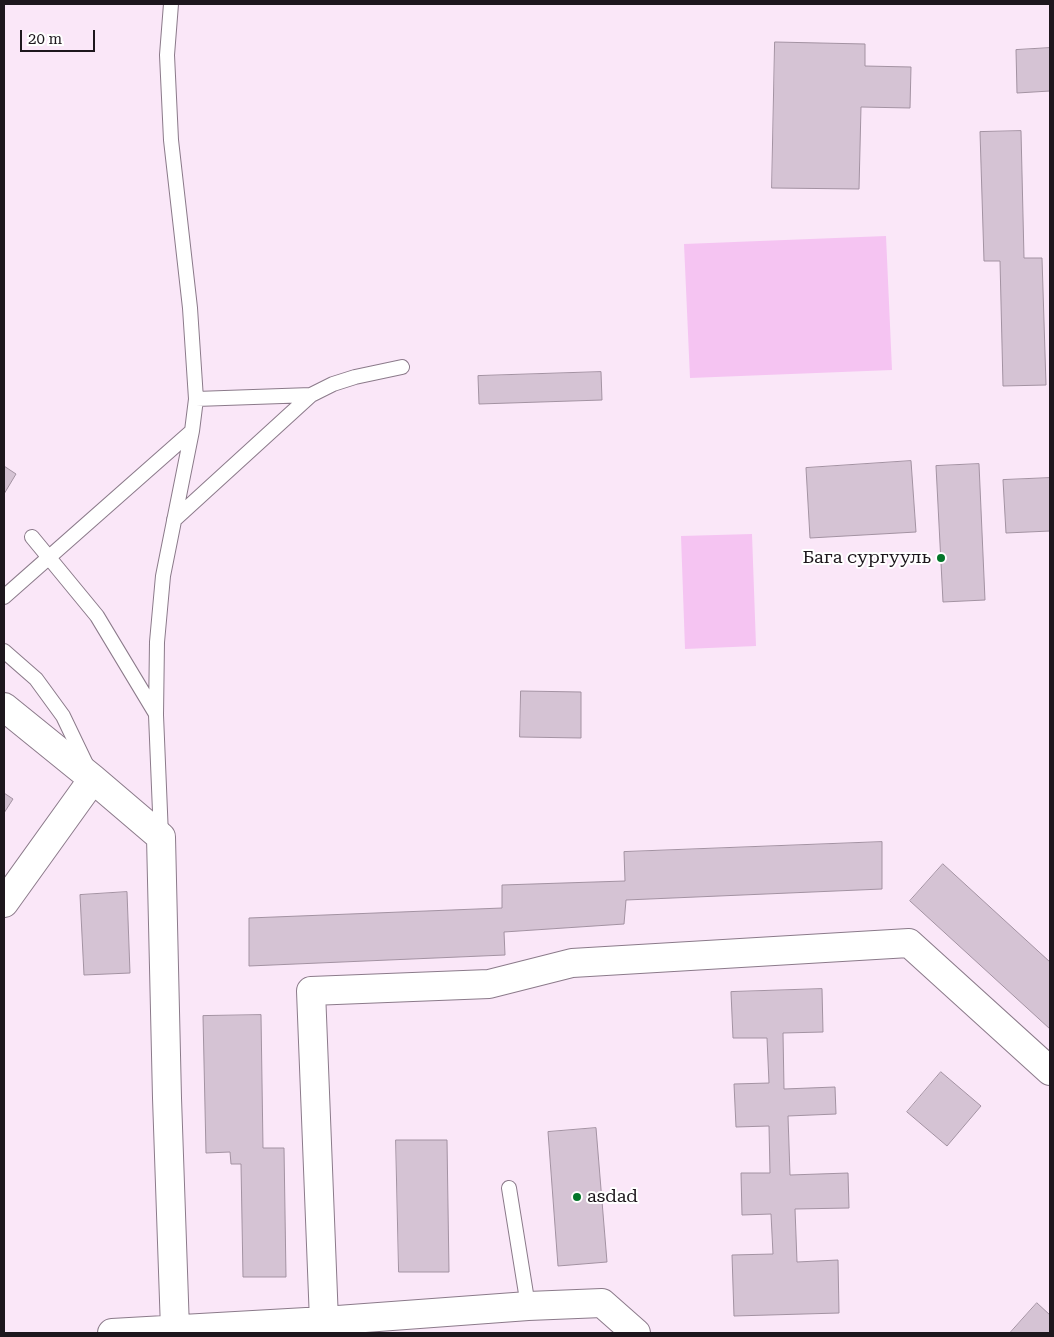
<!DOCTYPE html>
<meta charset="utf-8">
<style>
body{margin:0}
#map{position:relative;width:1054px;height:1337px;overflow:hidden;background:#fae7f8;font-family:"Roboto Serif",serif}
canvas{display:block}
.frame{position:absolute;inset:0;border:5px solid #1d171d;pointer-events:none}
.scale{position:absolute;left:20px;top:30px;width:75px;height:22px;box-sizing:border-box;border:2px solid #1d171d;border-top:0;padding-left:6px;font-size:15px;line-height:18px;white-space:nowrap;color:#1d171d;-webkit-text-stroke:4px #fff;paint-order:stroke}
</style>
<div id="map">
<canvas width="1054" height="1337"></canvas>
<div class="frame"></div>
<div class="scale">20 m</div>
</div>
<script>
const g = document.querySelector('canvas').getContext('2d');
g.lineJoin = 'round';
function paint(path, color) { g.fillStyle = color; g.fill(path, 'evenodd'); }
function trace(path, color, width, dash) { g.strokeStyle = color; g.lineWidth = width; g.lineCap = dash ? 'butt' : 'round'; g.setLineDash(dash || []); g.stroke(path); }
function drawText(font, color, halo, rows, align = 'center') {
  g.font = font + ' "Roboto Serif",serif'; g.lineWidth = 4; g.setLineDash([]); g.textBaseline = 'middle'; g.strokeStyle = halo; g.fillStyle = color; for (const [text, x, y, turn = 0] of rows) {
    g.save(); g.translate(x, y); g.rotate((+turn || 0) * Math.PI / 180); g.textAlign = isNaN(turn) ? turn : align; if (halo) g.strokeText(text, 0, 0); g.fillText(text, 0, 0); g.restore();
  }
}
paint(new Path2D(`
 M 886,236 L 892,370 L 690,378 L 684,244 Z
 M 752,534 L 756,646 L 685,649 L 681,536 Z`), '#f5c4f2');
const building = new Path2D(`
 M 775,42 L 865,44 L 865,66 L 911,67 L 910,108 L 861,107 L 859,189 L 772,188 Z
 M 1050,48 L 1050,91 L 1017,93 L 1016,50 Z
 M 1021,131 L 1024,258 L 1042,258 L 1046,385 L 1003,386 L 1000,261 L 984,261 L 980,132 Z
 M 601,372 L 602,400 L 479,404 L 478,376 Z
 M 911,461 L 916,532 L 810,538 L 806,468 Z
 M 979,464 L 985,600 L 943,602 L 936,466 Z
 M 4,466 L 16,474 L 4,494 Z
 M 1050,478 L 1050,531 L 1006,533 L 1003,480 Z
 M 521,691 L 581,692 L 581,738 L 520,737 Z
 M 4,793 L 13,799 L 4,813 Z
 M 882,842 L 882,889 L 626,900 L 624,924 L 504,932 L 505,955 L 249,966 L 249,918 L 502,908 L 502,885 L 625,881 L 624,852 Z
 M 943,864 L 1050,962 L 1050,1029 L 910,901 Z
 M 127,892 L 130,973 L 84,975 L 80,895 Z
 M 822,989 L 823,1032 L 783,1033 L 784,1089 L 835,1087 L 836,1114 L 788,1116 L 790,1175 L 848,1173 L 849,1208 L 795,1209 L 797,1262 L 838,1260 L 839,1313 L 734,1316 L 732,1255 L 773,1254 L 771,1214 L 742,1215 L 741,1173 L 770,1173 L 769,1126 L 736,1127 L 734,1084 L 769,1083 L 767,1038 L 733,1038 L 731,992 Z
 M 261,1015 L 263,1148 L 284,1148 L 286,1277 L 243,1277 L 241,1164 L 231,1164 L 230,1152 L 206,1153 L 203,1016 Z
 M 941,1072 L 981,1106 L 947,1146 L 907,1112 Z
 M 596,1128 L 607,1262 L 558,1266 L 548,1132 Z
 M 396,1140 L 447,1140 L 449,1272 L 399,1272 Z
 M 1037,1303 L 1050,1315 L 1050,1333 L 1010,1333 Z`);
paint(building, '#d5c3d4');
trace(building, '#a392a2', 1);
const service = new Path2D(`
 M 196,399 L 311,395
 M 174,520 L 311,395 L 333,384 L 355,377 L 402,367
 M 32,537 L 97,616 L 156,714
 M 4,597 L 192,431
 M 4,651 L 36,679 L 63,716 L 87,766
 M 161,836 L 156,715 L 157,642 L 163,576 L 192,431 L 196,399 L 190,308 L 171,140 L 167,55 L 171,4
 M 509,1188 L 528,1306`);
const minor = new Path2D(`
 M 4,707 L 93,779 L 161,837 L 167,1098 L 175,1329
 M 4,903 L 93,779
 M 324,1321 L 311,991 L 489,984 L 572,963 L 909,943 L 1050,1071
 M 112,1333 L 324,1321 L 528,1306 L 602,1303 L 636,1333`);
trace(service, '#8b7a8a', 16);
trace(minor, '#8b7a8a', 30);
trace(service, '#fff', 14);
trace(minor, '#fff', 28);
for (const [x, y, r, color] of [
 [941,558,5,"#027529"],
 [577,1197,5,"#027529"]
]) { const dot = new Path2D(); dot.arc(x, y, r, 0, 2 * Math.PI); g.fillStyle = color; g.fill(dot); trace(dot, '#fff', 2); }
drawText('18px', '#1d171d', '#fff', [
 ["Бага сургууль",931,558],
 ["asdad",587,1197,"left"]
], 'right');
</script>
